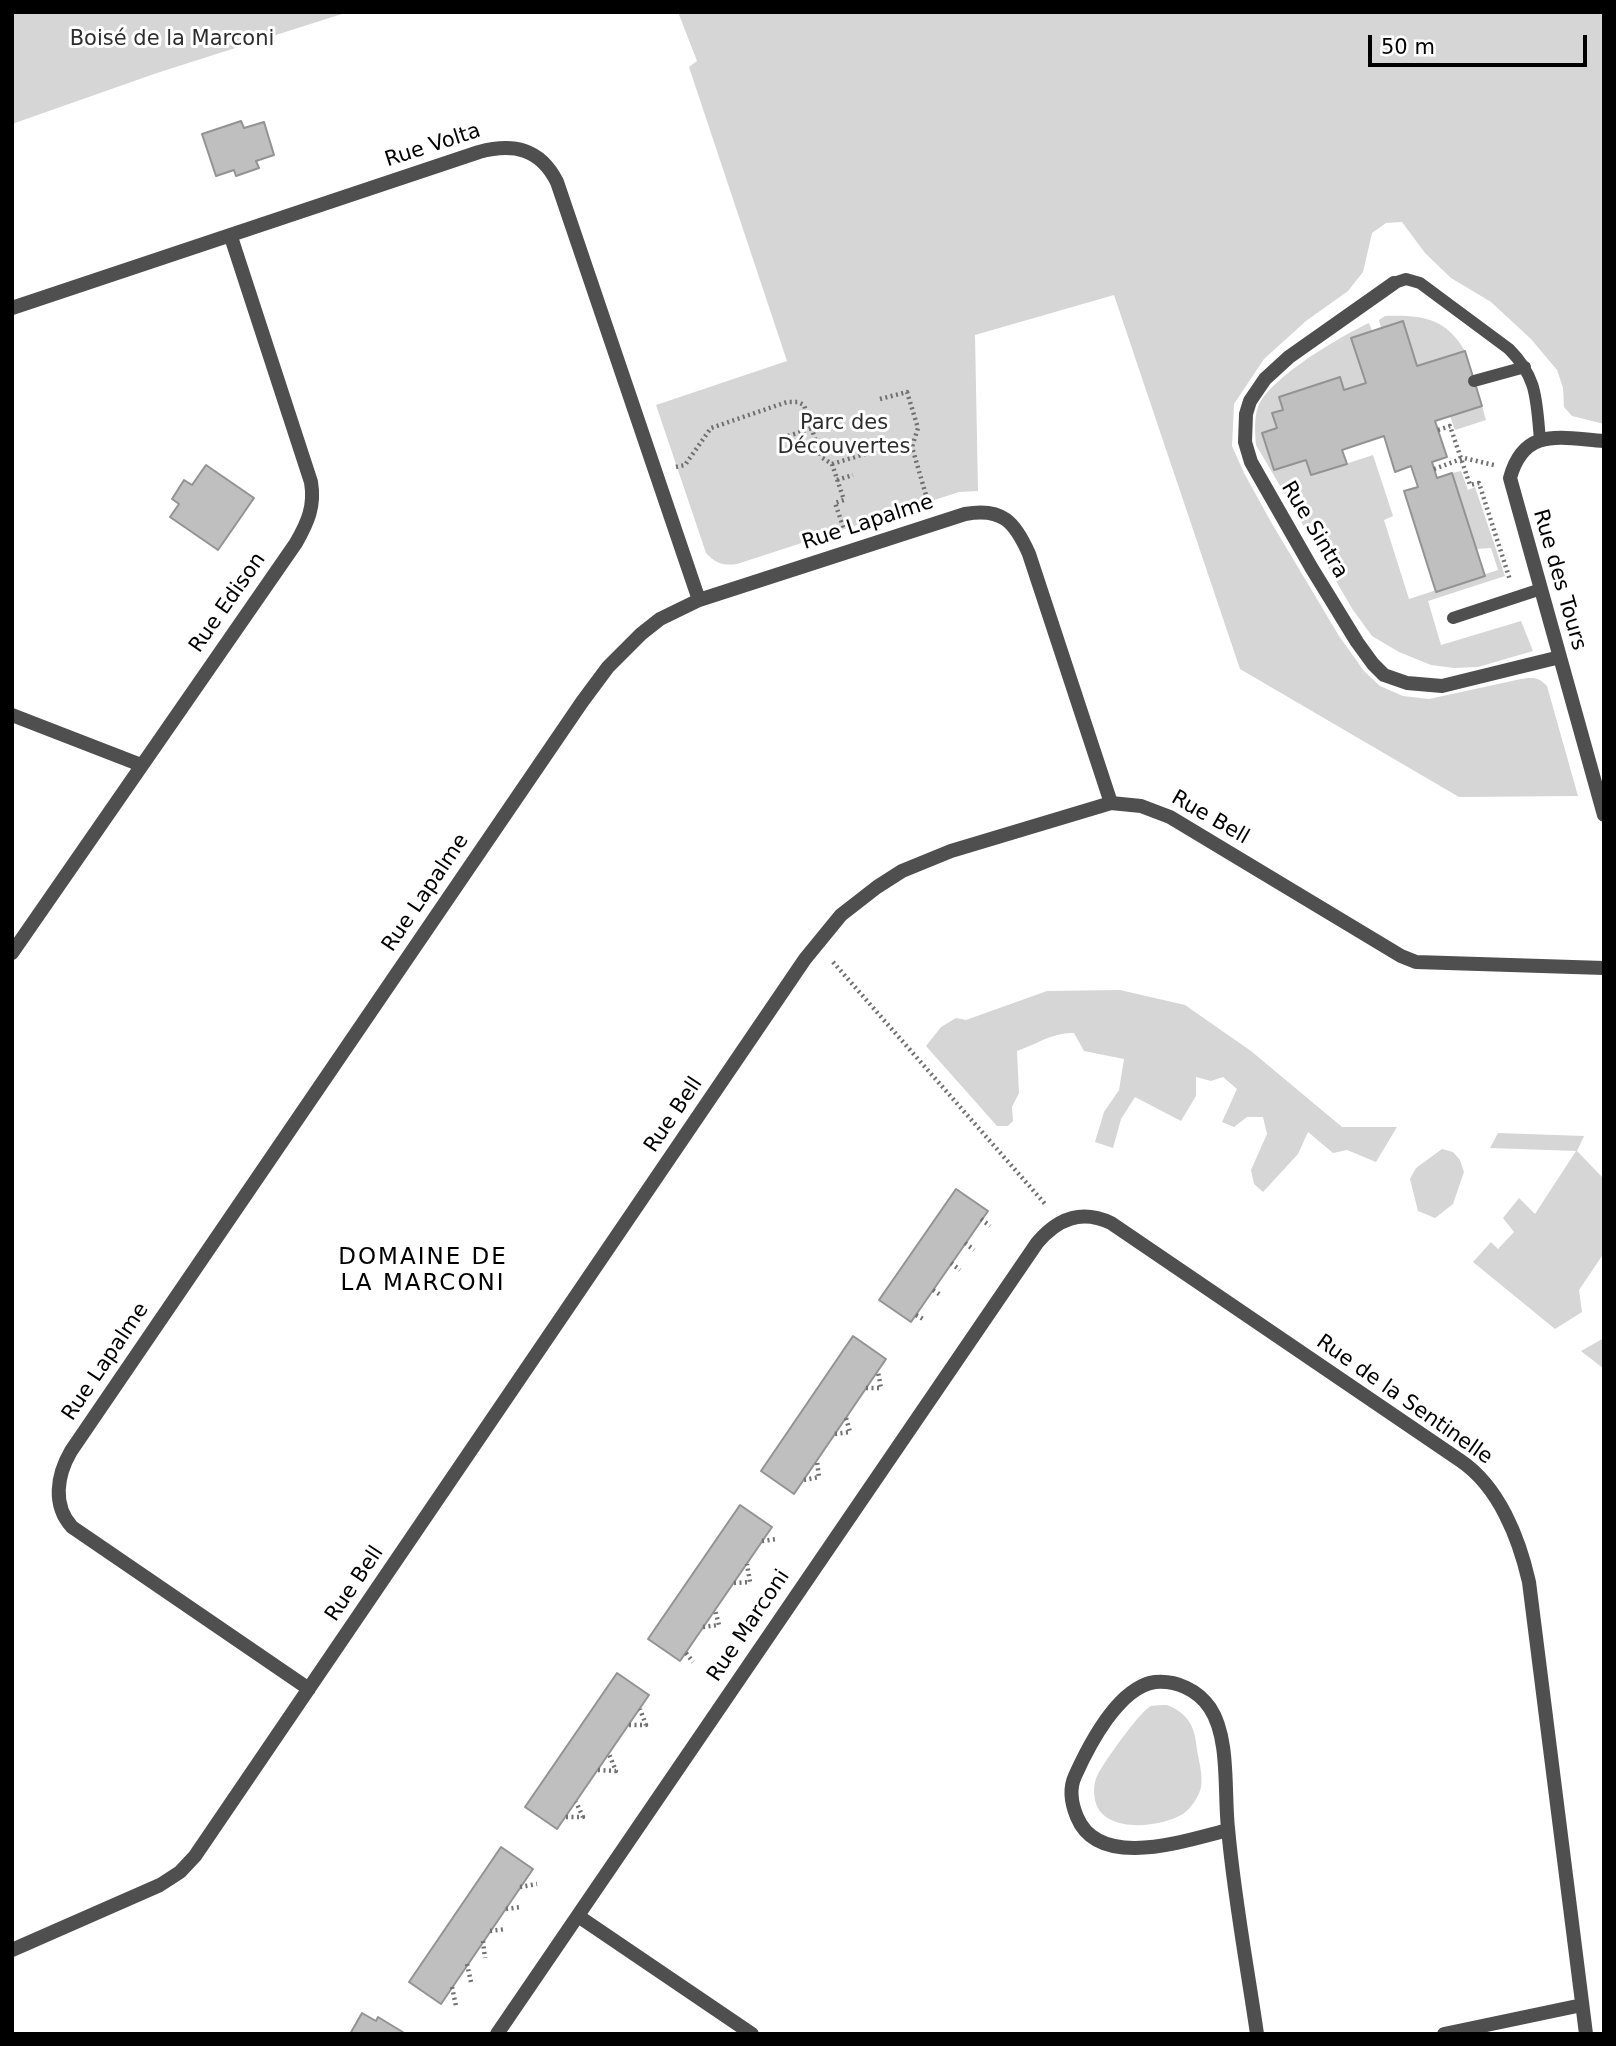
<!DOCTYPE html>
<meta charset="utf-8">
<style>
body{margin:0}
#map{position:relative;width:1616px;height:2046px;overflow:hidden;background:#fff;font-family:"DejaVu Sans",sans-serif}
canvas{display:block}
.frame{position:absolute;inset:0;border:14px solid #000;pointer-events:none}
.scale{position:absolute;left:1368px;top:35px;width:219px;height:32px;box-sizing:border-box;border:4px solid #000;border-top:0;padding-left:9px;font-size:21px;line-height:24px;white-space:nowrap;color:#000;-webkit-text-stroke:5px #fff;paint-order:stroke}
</style>
<div id="map">
<canvas width="1616" height="2046"></canvas>
<div class="frame"></div>
<div class="scale">50 m</div>
</div>
<script>
const g = document.querySelector('canvas').getContext('2d');
g.lineJoin = 'round';
function paint(path, color) { g.fillStyle = color; g.fill(path, 'evenodd'); }
function trace(path, color, width, dash) { g.strokeStyle = color; g.lineWidth = width; g.lineCap = dash ? 'butt' : 'round'; g.setLineDash(dash || []); g.stroke(path); }
function drawText(font, color, halo, rows, align = 'center') {
  g.font = font + ' "DejaVu Sans",sans-serif'; g.lineWidth = 6; g.setLineDash([]); g.textBaseline = 'middle'; g.strokeStyle = halo; g.fillStyle = color; for (const [text, x, y, turn = 0] of rows) {
    g.save(); g.translate(x, y); g.rotate((+turn || 0) * Math.PI / 180); g.textAlign = isNaN(turn) ? turn : align; if (halo) g.strokeText(text, 0, 0); g.fillText(text, 0, 0); g.restore();
  }
}
paint(new Path2D(`
 M 12,12 L 348,12 L 157,73 L 12,124 Z
 M 678,12 L 1604,12 L 1604,424 L 1572,416 L 1564,407 L 1563,388 L 1557,370 L 1531,339 L 1491,302 L 1451,278 L 1425,253 L 1402,222 L 1386,223 L 1372,233 L 1363,272 L 1348,291 L 1306,321 L 1264,359 L 1234,404 L 1232,446 L 1244,473 L 1271,522 L 1339,636 L 1364,671 L 1380,686 L 1403,696 L 1429,699 L 1521,679 C 1533,677 1539,677 1547,686 L 1578,796 L 1459,797 L 1240,669 L 1114,295 L 975,335 L 978,491 L 959,492 L 737,564 C 723,566 715,563 706,553 L 656,405 L 787,361 L 689,67 L 697,61 Z
 M 1385,316 C 1421,315 1445,317 1465,351 L 1417,366 L 1403,321 L 1381,328 L 1379,320 Z
 M 1369,323 L 1372,331 L 1351,338 L 1366,383 L 1344,390 L 1339,378 L 1279,397 L 1283,410 L 1273,414 L 1277,428 L 1306,460 L 1312,475 L 1373,455 L 1393,516 L 1384,520 L 1409,599 L 1498,570 L 1491,548 L 1476,549 L 1452,473 L 1461,471 L 1468,490 L 1475,487 L 1505,576 L 1428,601 L 1441,645 L 1521,621 L 1533,651 L 1478,667 L 1454,668 L 1431,665 L 1399,652 L 1372,636 L 1353,610 L 1256,445 C 1255,433 1254,418 1258,407 C 1269,378 1341,336 1369,323 Z
 M 1482,406 L 1486,420 L 1455,430 L 1450,416 Z
 M 1120,990 L 1185,1005 L 1251,1051 L 1342,1127 L 1397,1127 L 1376,1162 L 1347,1150 L 1333,1153 L 1308,1132 L 1298,1154 L 1263,1192 L 1254,1184 L 1251,1170 L 1267,1134 L 1263,1117 L 1247,1117 L 1234,1127 L 1222,1122 L 1237,1089 L 1223,1077 L 1211,1081 L 1196,1077 L 1196,1096 L 1181,1121 L 1135,1097 L 1121,1119 L 1113,1148 L 1095,1142 L 1104,1112 L 1119,1090 L 1124,1059 L 1084,1051 L 1074,1033 C 1053,1032 1037,1044 1017,1051 L 1019,1093 L 1012,1107 L 1013,1121 L 1008,1126 L 997,1126 L 926,1046 L 941,1027 L 956,1018 L 966,1020 L 1047,991 Z
 M 1498,1133 L 1584,1136 L 1577,1151 L 1604,1179 L 1604,1253 L 1579,1290 L 1582,1312 L 1555,1329 L 1473,1262 L 1491,1242 L 1498,1249 L 1514,1232 L 1503,1218 L 1519,1198 L 1535,1214 L 1576,1151 L 1490,1148 Z
 M 1442,1149 L 1453,1152 L 1460,1160 L 1464,1172 L 1453,1204 L 1435,1218 L 1418,1211 L 1410,1179 L 1416,1168 Z
 M 1604,1338 L 1604,1369 L 1581,1351 Z
 M 1167,1705 C 1189,1714 1195,1727 1197,1750 C 1199,1761 1203,1776 1201,1787 C 1199,1797 1191,1808 1183,1814 C 1160,1828 1102,1834 1095,1800 C 1093,1790 1094,1782 1098,1774 C 1105,1761 1140,1711 1151,1706 C 1156,1705 1162,1705 1167,1705 Z`), '#d6d6d6');
const building = new Path2D(`
 M 241,121 L 244,128 L 264,122 L 274,155 L 256,161 L 259,168 L 236,176 L 234,170 L 216,176 L 202,134 Z
 M 1403,321 L 1417,366 L 1465,351 L 1482,406 L 1435,421 L 1447,457 L 1432,462 L 1437,478 L 1452,473 L 1485,576 L 1436,592 L 1404,491 L 1418,487 L 1411,466 L 1395,472 L 1384,436 L 1342,450 L 1347,464 L 1311,475 L 1306,460 L 1274,470 L 1262,433 L 1277,428 L 1272,413 L 1283,410 L 1279,397 L 1340,377 L 1344,390 L 1366,383 L 1351,338 Z
 M 206,465 L 254,498 L 218,550 L 170,517 L 179,504 L 172,499 L 184,480 L 192,485 Z
 M 956,1189 L 988,1211 L 911,1322 L 879,1300 Z
 M 853,1336 L 886,1359 L 794,1494 L 761,1471 Z
 M 740,1505 L 772,1527 L 680,1661 L 648,1639 Z
 M 617,1673 L 649,1695 L 557,1829 L 525,1807 Z
 M 501,1847 L 533,1869 L 441,2004 L 409,1982 Z
 M 362,2013 L 376,2021 L 378,2017 L 406,2034 L 350,2034 Z`);
paint(building, '#bfbfbf');
trace(building, '#939393', 2);
trace(new Path2D(`
 M 880,399 L 907,392 L 918,428 L 912,447
 M 1438,430 L 1450,426 L 1470,485 L 1479,483 L 1510,580
 M 788,436 L 812,428
 M 832,464 L 904,442 L 912,447 L 928,502
 M 676,467 L 685,465 L 711,428 L 787,402 L 798,402 L 804,405 L 821,457 L 832,464 L 844,500 L 835,503 L 844,529
 M 1434,469 L 1464,458 L 1494,465
 M 837,480 L 853,475
 M 833,962 L 1046,1205
 M 981,1219 L 990,1226
 M 965,1243 L 974,1250
 M 951,1263 L 960,1270
 M 933,1290 L 942,1296
 M 916,1315 L 925,1320
 M 866,1388 L 881,1388 L 878,1372
 M 835,1434 L 850,1432 L 846,1418
 M 804,1480 L 819,1477 L 817,1461
 M 762,1541 L 777,1539
 M 734,1583 L 750,1582 L 747,1564
 M 703,1627 L 719,1625 L 715,1610
 M 686,1653 L 693,1662
 M 629,1725 L 646,1725 L 640,1709
 M 598,1770 L 616,1771 L 609,1754
 M 566,1817 L 583,1817 L 576,1802
 M 520,1887 L 537,1884
 M 506,1909 L 521,1907
 M 490,1931 L 506,1929
 M 483,1941 L 485,1958
 M 467,1964 L 471,1982
 M 452,1987 L 456,2006`), '#717171', 4.5, [2, 3.5]);
trace(new Path2D(`
 M 1394,283 L 1406,279 L 1420,283 L 1509,349 C 1538,378 1536,400 1540,439
 M 1474,381 L 1525,367
 M 1453,618 L 1541,589`), '#4f4f4f', 12);
trace(new Path2D(`
 M 1394,283 L 1289,357 L 1265,379 L 1250,401 L 1246,414 L 1245,442 L 1251,462 L 1311,567 L 1357,642 L 1373,664 L 1384,675 L 1407,683 L 1442,686 L 1560,657
 M 12,308 L 479,152 C 513,143 540,148 557,182 L 699,600
 M 1604,441 C 1561,438 1524,426 1510,478 L 1604,815
 M 12,715 L 141,765
 M 12,953 L 296,543 C 308,522 315,506 311,482 L 231,237
 M 309,1689 L 72,1527 C 52,1505 57,1475 71,1451 L 582,702 L 608,667 L 641,634 L 660,619 L 699,600 L 965,514 C 1002,507 1015,522 1029,554 L 1111,803
 M 1228,1830 C 1187,1840 1099,1871 1077,1817 C 1072,1805 1069,1789 1075,1776 C 1089,1745 1119,1687 1155,1682 C 1176,1680 1198,1690 1210,1708 C 1230,1738 1224,1793 1228,1828 C 1234,1897 1247,1965 1257,2034
 M 578,1916 L 752,2034
 M 12,1950 L 160,1885 L 180,1872 L 195,1856 L 805,959 L 841,915 L 877,887 L 902,871 L 951,851 L 1111,803 L 1141,806 L 1170,817 L 1401,956 L 1416,962 L 1604,968
 M 497,2034 L 1037,1243 C 1057,1219 1081,1209 1111,1223 L 1461,1461 C 1499,1487 1519,1538 1529,1582 L 1586,2034
 M 1444,2034 L 1582,2005`), '#4f4f4f', 14);
drawText('21px', '#2d2d2d', '#fff', [
 ["Boisé de la Marconi",172,40],
 ["Parc des",844,424],
 ["Découvertes",844,448]
]);
drawText('21px', '#000', '#fff', [
 ["Rue Volta",433,146,-18],
 ["Rue Lapalme",868,523,-18],
 ["Rue Sintra",1314,530,59],
 ["Rue des Tours",1559,580,74],
 ["Rue Edison",228,603,-55],
 ["Rue Bell",1210,818,30],
 ["Rue Lapalme",426,893,-56],
 ["Rue Bell",674,1115,-56],
 ["Rue Lapalme",106,1362,-56],
 ["Rue de la Sentinelle",1404,1400,35],
 ["Rue Bell",355,1584,-56],
 ["Rue Marconi",749,1626,-56]
]);
g.letterSpacing = '2px';
drawText('23px', '#000', '#fff', [
 ["DOMAINE DE",423,1258],
 ["LA MARCONI",423,1284]
]);
g.letterSpacing = '0px';
</script>
